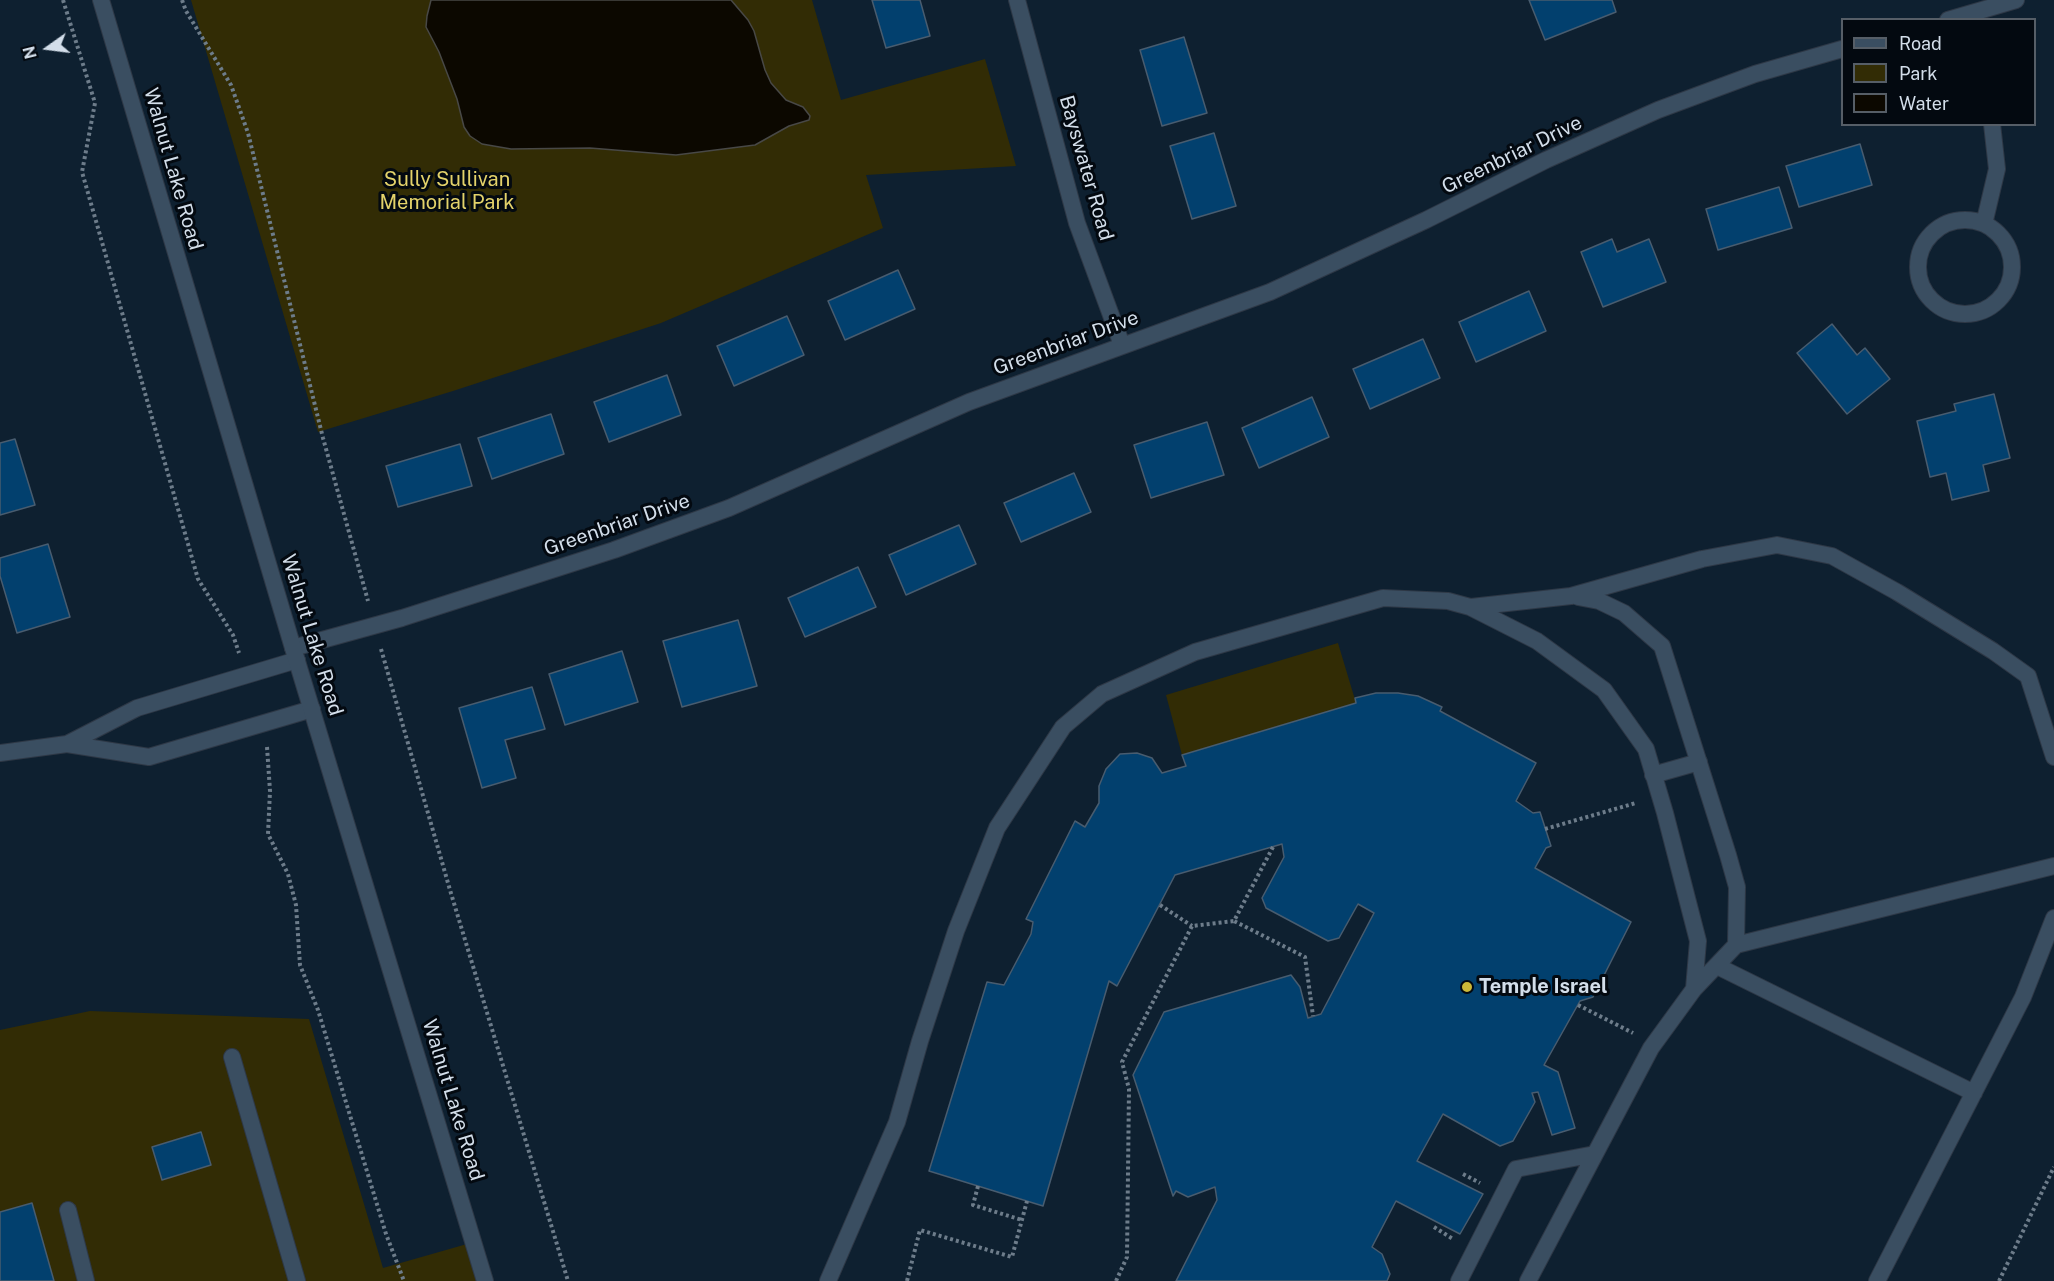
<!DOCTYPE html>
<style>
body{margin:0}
#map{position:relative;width:2054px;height:1281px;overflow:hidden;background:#0e2030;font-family:"Public Sans",sans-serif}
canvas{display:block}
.legend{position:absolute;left:1841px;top:18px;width:195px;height:108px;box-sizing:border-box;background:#030910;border:2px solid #565e67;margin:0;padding:8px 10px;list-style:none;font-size:18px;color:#d3deea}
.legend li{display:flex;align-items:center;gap:12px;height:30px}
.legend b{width:30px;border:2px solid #565e67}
.north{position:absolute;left:18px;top:18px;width:60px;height:60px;-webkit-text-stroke:4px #030910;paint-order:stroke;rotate:256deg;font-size:16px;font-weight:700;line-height:24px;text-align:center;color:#d3deea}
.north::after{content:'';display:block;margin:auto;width:21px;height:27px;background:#d3deea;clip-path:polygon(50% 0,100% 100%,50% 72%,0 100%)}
</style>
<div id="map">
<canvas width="2054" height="1281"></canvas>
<ul class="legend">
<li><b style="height:8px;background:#3a4e61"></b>Road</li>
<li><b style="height:16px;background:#322c05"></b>Park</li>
<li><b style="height:16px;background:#0c0800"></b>Water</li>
</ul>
<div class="north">N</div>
</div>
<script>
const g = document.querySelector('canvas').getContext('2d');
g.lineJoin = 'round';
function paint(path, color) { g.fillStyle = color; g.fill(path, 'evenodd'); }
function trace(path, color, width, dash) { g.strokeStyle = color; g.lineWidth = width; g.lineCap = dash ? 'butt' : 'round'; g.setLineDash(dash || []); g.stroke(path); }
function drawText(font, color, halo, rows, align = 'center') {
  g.font = font + ' "Public Sans",sans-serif'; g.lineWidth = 6; g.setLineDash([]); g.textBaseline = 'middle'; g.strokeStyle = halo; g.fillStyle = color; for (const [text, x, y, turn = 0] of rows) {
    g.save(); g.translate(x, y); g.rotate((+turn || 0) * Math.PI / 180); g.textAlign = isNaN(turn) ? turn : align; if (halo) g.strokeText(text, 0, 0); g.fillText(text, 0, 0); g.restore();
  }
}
paint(new Path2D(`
 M 191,0 L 812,0 L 841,100 L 985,59 L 1016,166 L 866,175 L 883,228 L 661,323 L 453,391 L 318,432 Z
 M 1338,643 L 1356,703 L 1182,755 L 1166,695 Z
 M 90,1011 L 309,1019 L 383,1268 L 467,1244 L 478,1281 L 0,1281 L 0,1030 Z`), '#322c05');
const water = new Path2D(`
 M 431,0 L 731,0 L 748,20 L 754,31 L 765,70 L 771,83 L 786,100 L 803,107 L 810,116 L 809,120 L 789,126 L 755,145 L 676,155 L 590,148 L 511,149 L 482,144 L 470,136 L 464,127 L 457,99 L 439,52 L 426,27 L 427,16 Z`);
paint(water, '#0c0800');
trace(water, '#484846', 1.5);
const building = new Path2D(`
 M 872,0 L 920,0 L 930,36 L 886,48 Z
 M 1529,0 L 1612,0 L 1616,12 L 1545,40 Z
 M 1184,37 L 1207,113 L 1162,126 L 1140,50 Z
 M 1214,133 L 1236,206 L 1192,219 L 1170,146 Z
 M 1860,144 L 1872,185 L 1799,207 L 1786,166 Z
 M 1779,187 L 1792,228 L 1718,250 L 1706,209 Z
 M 1612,239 L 1617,252 L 1649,239 L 1666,282 L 1603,307 L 1581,252 Z
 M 898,270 L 915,309 L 845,340 L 828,301 Z
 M 1529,291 L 1546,331 L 1476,362 L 1459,322 Z
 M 787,316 L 804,355 L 734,386 L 717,346 Z
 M 1832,324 L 1857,355 L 1865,348 L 1890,379 L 1847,414 L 1797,353 Z
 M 1423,339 L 1440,378 L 1370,409 L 1353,369 Z
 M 667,375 L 681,415 L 609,442 L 594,402 Z
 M 1994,394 L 2010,458 L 1983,465 L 1989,491 L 1952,500 L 1946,473 L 1930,477 L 1917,421 L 1956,411 L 1954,404 Z
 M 1312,397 L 1329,437 L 1259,468 L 1242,428 Z
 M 551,414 L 564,454 L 492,479 L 478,438 Z
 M 1207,422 L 1224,475 L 1151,498 L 1134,445 Z
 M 15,439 L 35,505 L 0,515 L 0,443 Z
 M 460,444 L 472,486 L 398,507 L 386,466 Z
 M 1074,473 L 1091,512 L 1021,542 L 1004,503 Z
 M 959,525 L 976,564 L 906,595 L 889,555 Z
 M 48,544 L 70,617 L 17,633 L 0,576 L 0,558 Z
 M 858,567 L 876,607 L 805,637 L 788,598 Z
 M 738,620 L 757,686 L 682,707 L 663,641 Z
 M 622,651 L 638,702 L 565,725 L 549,674 Z
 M 532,687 L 545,729 L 505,740 L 516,778 L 482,788 L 459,708 Z
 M 1376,693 L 1398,693 L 1418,696 L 1442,707 L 1440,711 L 1536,763 L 1516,801 L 1533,813 L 1540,812 L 1551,846 L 1546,848 L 1535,868 L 1631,922 L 1593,997 L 1580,1001 L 1544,1065 L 1558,1072 L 1575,1128 L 1552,1135 L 1538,1092 L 1532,1093 L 1535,1102 L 1513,1141 L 1500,1146 L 1443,1114 L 1417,1161 L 1483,1194 L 1460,1234 L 1396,1201 L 1372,1247 L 1382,1254 L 1390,1274 L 1387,1281 L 1176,1281 L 1217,1200 L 1215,1187 L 1188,1197 L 1176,1191 L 1173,1196 L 1133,1075 L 1164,1012 L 1291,975 L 1300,987 L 1308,1018 L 1321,1014 L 1374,913 L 1358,904 L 1339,938 L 1328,941 L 1266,908 L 1262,898 L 1284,857 L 1282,844 L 1175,875 L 1117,986 L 1109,981 L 1043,1206 L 929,1171 L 987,982 L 1004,985 L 1031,934 L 1033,922 L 1026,919 L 1075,821 L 1085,827 L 1099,803 L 1099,786 L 1106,769 L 1120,754 L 1137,753 L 1152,758 L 1162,773 L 1186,766 L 1182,755 L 1356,703 L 1355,698 Z
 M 201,1132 L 211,1165 L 162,1180 L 152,1147 Z
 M 32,1203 L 54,1281 L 0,1281 L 0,1212 Z`);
paint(building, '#02406e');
trace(building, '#485c6f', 1.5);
const service = new Path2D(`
 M 1578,597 L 1599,601 L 1624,613 L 1662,646 L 1728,855 L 1737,887 L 1736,945 L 1694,989
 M 1471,607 L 1571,596 L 1702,559 L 1777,545 L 1832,556 L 1897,592 L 1993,651 L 2028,676 L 2054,757
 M 1653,775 L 1699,762
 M 1736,945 L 2054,866
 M 1717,966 L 1974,1093
 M 232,1057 L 297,1281
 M 68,1210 L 86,1281
 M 828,1281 L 897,1122 L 920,1041 L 956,931 L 997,828 L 1063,727 L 1102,694 L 1195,652 L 1383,598 L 1448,601 L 1470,607 L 1537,641 L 1604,690 L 1646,749 L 1665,813 L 1698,941 L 1694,989 L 1651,1048 L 1528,1281
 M 1459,1281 L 1516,1169 L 1595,1154
 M 1877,1281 L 2023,997 L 2054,918`);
const minor = new Path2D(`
 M 1017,0 L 1077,223 L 1122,345
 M 1948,20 L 2016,0
 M1918 267a47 47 0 1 1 94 0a47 47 0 1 1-94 0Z
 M 1984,224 L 1997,169 L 1992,124
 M 293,648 L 402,618 L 614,550 L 729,508 L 969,402 L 1270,292 L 1426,220 L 1546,160 L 1658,110 L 1755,74 L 1842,49
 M 297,660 L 137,708 L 67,744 L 149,757 L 312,709
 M 0,753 L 67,744`);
const tertiary = new Path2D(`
 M 101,0 L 293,648 L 485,1281`);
trace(service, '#2e3846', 18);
trace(minor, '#2e3846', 18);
trace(tertiary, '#2e3846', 18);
trace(new Path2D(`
 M 63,0 L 95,103 L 82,172 L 198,579 L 233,635 L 239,653
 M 182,0 L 186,11 L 231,85 L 248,133 L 323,438 L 368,601
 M 381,649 L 450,890 L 568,1281
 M 267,747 L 270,791 L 268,834 L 288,874 L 296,905 L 300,965 L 318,1010 L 386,1234 L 404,1281
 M 1545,829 L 1636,803
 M 1273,847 L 1234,921 L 1305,957 L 1313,1016
 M 1160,905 L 1192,926
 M 1578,1005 L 1633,1033
 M 1463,1174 L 1480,1183
 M 978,1186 L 973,1205 L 1022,1220
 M 1434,1227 L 1453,1239
 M 907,1281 L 920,1230 L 1012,1257 L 1027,1201
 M 1116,1281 L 1127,1257 L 1129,1089 L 1122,1062 L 1192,926 L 1234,921
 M 1999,1281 L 2054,1167`), '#6d7c8a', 4, [3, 3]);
trace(service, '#3a4e61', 16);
trace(minor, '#3a4e61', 16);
trace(tertiary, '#3a4e61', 16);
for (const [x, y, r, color] of [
 [1467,987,6,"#ccb938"]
]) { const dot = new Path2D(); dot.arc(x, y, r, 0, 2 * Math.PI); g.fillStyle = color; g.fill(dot); trace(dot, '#030910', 2); }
drawText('20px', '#d3deea', '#030910', [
 ["Greenbriar Drive",1512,155,-26],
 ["Bayswater Road",1086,168,74],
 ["Walnut Lake Road",173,169,74],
 ["Greenbriar Drive",1066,343,-20],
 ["Greenbriar Drive",617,525,-19],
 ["Walnut Lake Road",312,635,73],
 ["Walnut Lake Road",453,1100,73]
]);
drawText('20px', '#e3d26a', '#030910', [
 ["Sully Sullivan",447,180],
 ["Memorial Park",447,203]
]);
drawText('bold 20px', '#d3deea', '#030910', [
 ["Temple Israel",1479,987]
], 'left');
</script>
